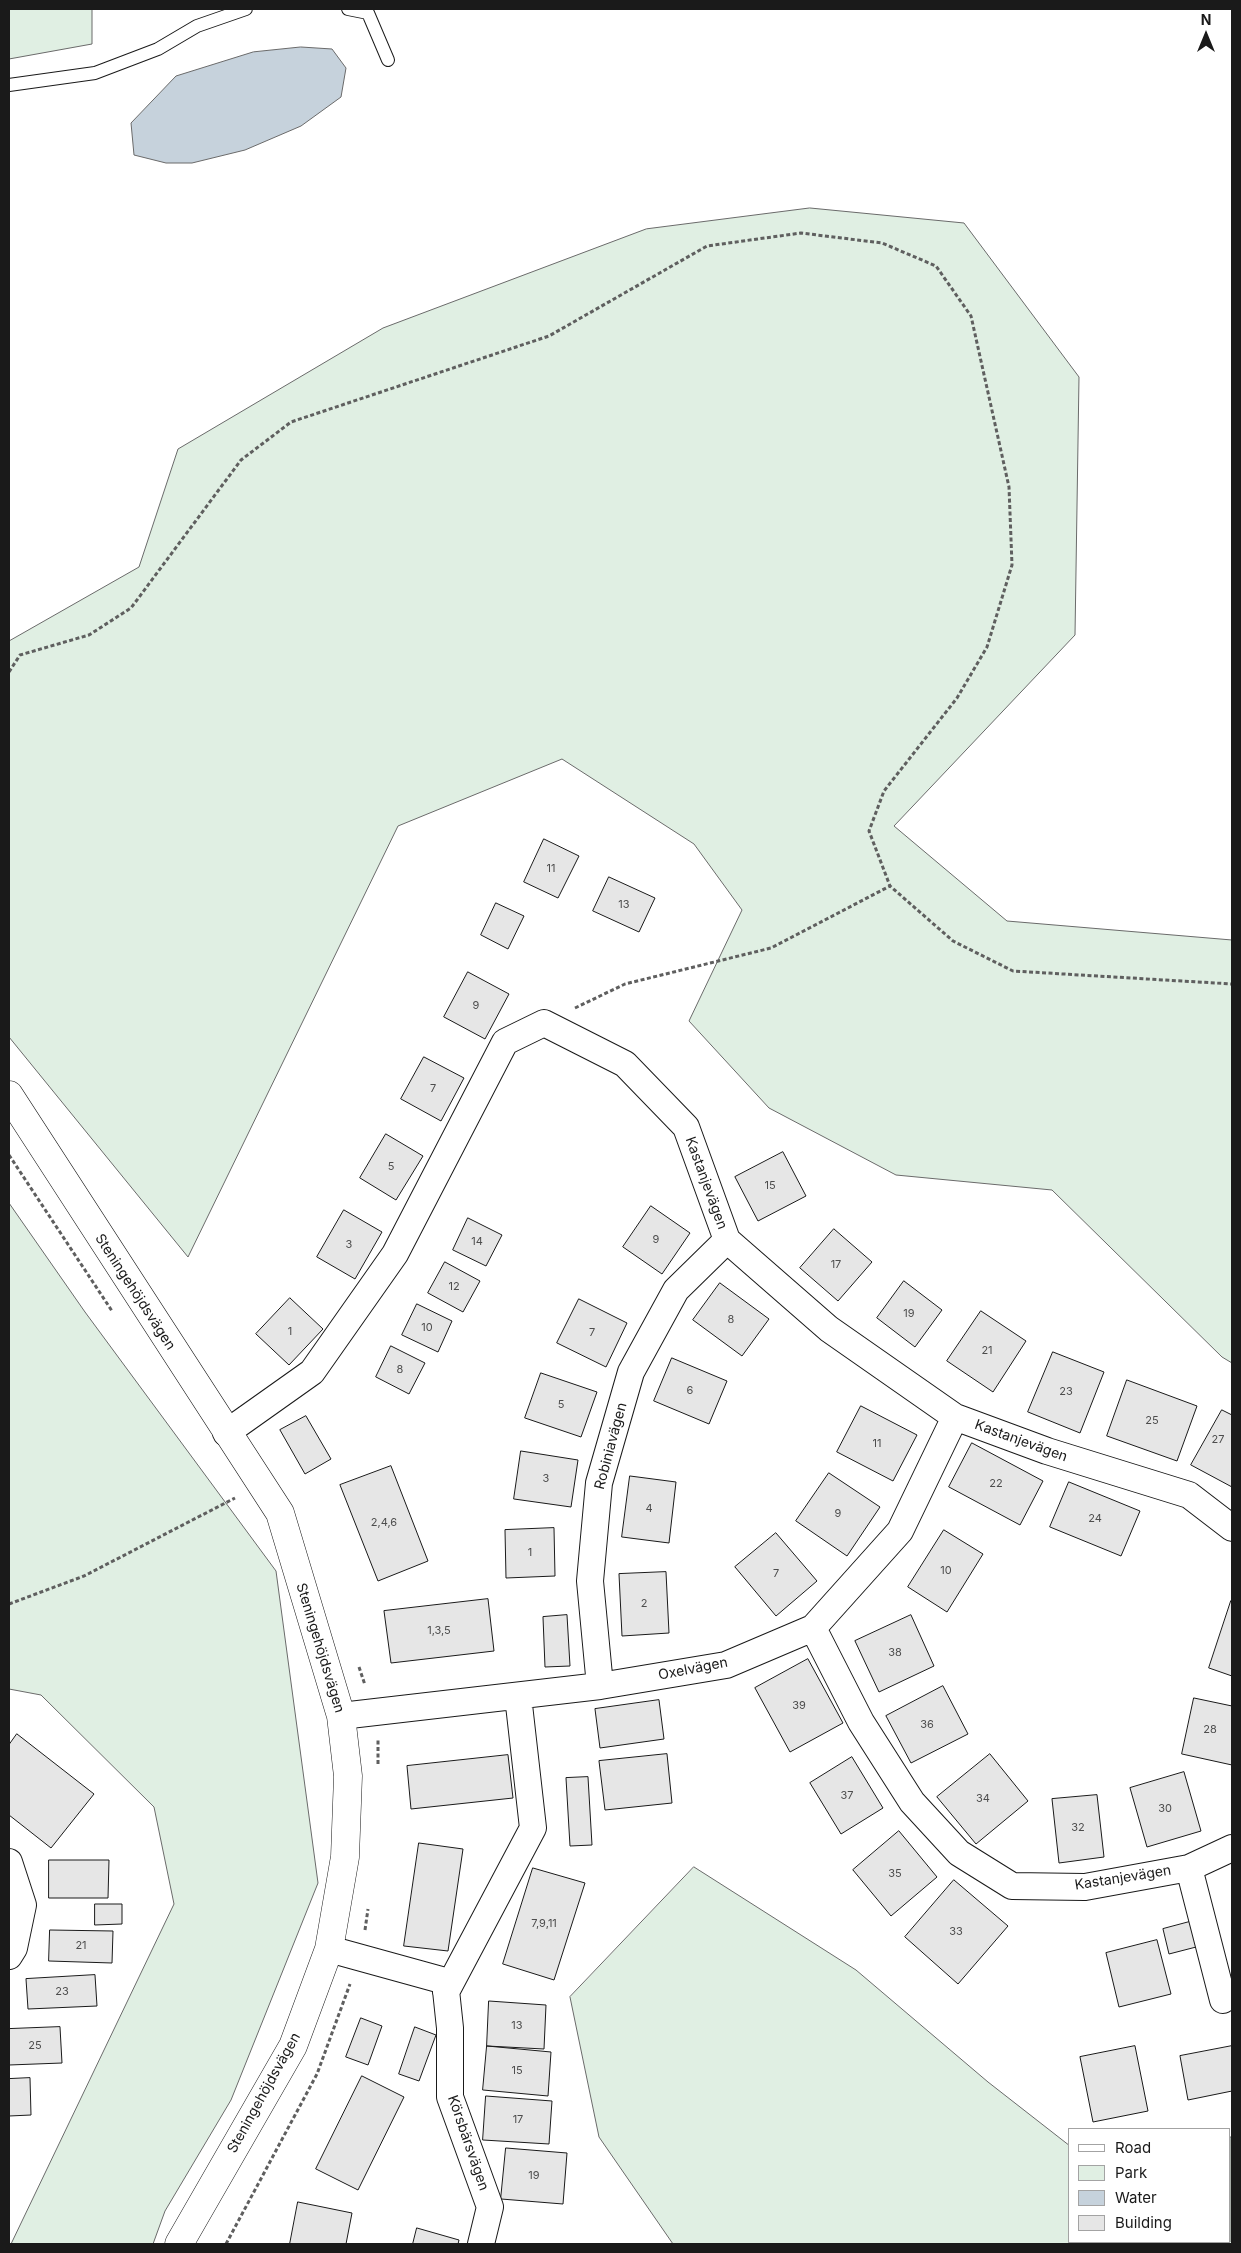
<!DOCTYPE html>
<meta charset="utf-8">
<style>
body{margin:0}
#map{position:relative;width:1241px;height:2253px;overflow:hidden;background:#fff;font-family:Inter,sans-serif}
canvas{display:block}
.frame{position:absolute;inset:0;border:10px solid #1a1a1a;pointer-events:none}
.legend{position:absolute;left:1068px;top:2128px;width:162px;height:115px;box-sizing:border-box;background:#fff;border:1px solid #a3a3a3;margin:0;padding:6px 9px;list-style:none;font-size:15px;color:#1a1a1a}
.legend li{display:flex;align-items:center;gap:10px;height:25px}
.legend b{width:25px;border:1px solid #a3a3a3}
.north{position:absolute;left:1181px;top:10px;width:50px;height:50px;-webkit-text-stroke:4px #fff;paint-order:stroke;rotate:0deg;font-size:14px;font-weight:700;line-height:20px;text-align:center;color:#1a1a1a}
.north::after{content:'';display:block;margin:auto;width:18px;height:22px;background:#1a1a1a;clip-path:polygon(50% 0,100% 100%,50% 72%,0 100%)}
</style>
<div id="map">
<canvas width="1241" height="2253"></canvas>
<div class="frame"></div>
<ul class="legend">
<li><b style="height:6px;background:#fff"></b>Road</li>
<li><b style="height:14px;background:#e0efe3"></b>Park</li>
<li><b style="height:14px;background:#c6d2dc"></b>Water</li>
<li><b style="height:14px;background:#e6e6e6"></b>Building</li>
</ul>
<div class="north">N</div>
</div>
<script>
const g = document.querySelector('canvas').getContext('2d');
g.lineJoin = 'round';
function paint(path, color) { g.fillStyle = color; g.fill(path, 'evenodd'); }
function trace(path, color, width, dash) { g.strokeStyle = color; g.lineWidth = width; g.lineCap = dash ? 'butt' : 'round'; g.setLineDash(dash || []); g.stroke(path); }
function drawText(font, color, halo, rows, align = 'center') {
  g.font = font + ' Inter,sans-serif'; g.lineWidth = 4; g.setLineDash([]); g.textBaseline = 'middle'; g.strokeStyle = halo; g.fillStyle = color; for (const [text, x, y, turn = 0] of rows) {
    g.save(); g.translate(x, y); g.rotate((+turn || 0) * Math.PI / 180); g.textAlign = isNaN(turn) ? turn : align; if (halo) g.strokeText(text, 0, 0); g.fillText(text, 0, 0); g.restore();
  }
}
const green = new Path2D(`
 M 9,9 L 92,9 L 92,44 L 9,59 Z
 M 810,208 L 964,223 L 1079,377 L 1075,635 L 894,826 L 1007,921 L 1232,940 L 1232,1363 L 1222,1357 L 1052,1190 L 896,1175 L 769,1108 L 689,1021 L 742,910 L 694,844 L 562,759 L 398,826 L 188,1257 L 9,1037 L 9,641 L 139,567 L 178,449 L 383,328 L 646,229 Z
 M 9,1203 L 85,1312 L 276,1571 L 318,1883 L 231,2100 L 165,2211 L 153,2244 L 11,2244 L 174,1904 L 154,1807 L 41,1695 L 9,1689 Z
 M 694,1867 L 856,1970 L 988,2082 L 1070,2146 L 1070,2242 L 1230,2242 L 1230,2137 L 1232,2137 L 1232,2244 L 673,2244 L 599,2137 L 570,1997 Z`);
paint(green, '#e0efe3');
trace(green, '#6a6a6a', 1);
const water = new Path2D(`
 M 301,47 L 332,49 L 346,68 L 341,97 L 301,126 L 245,150 L 192,163 L 166,163 L 134,155 L 131,123 L 176,76 L 253,52 Z`);
paint(water, '#c6d2dc');
trace(water, '#6a6a6a', 1);
const building = new Path2D(`
 M 544,839 L 579,856 L 558,898 L 524,882 Z
 M 609,877 L 655,898 L 639,932 L 593,911 Z
 M 496,903 L 524,916 L 508,949 L 481,935 Z
 M 468,972 L 509,994 L 485,1039 L 444,1017 Z
 M 424,1057 L 464,1078 L 441,1121 L 401,1099 Z
 M 386,1134 L 423,1156 L 396,1200 L 360,1178 Z
 M 783,1152 L 806,1196 L 758,1221 L 735,1177 Z
 M 651,1206 L 690,1233 L 662,1274 L 623,1247 Z
 M 344,1210 L 382,1232 L 355,1279 L 317,1257 Z
 M 468,1218 L 502,1235 L 486,1266 L 453,1250 Z
 M 834,1229 L 872,1262 L 838,1301 L 800,1268 Z
 M 445,1262 L 480,1281 L 463,1312 L 428,1293 Z
 M 904,1281 L 942,1310 L 915,1347 L 877,1318 Z
 M 720,1283 L 769,1319 L 742,1356 L 693,1320 Z
 M 290,1298 L 323,1329 L 289,1365 L 256,1334 Z
 M 579,1299 L 627,1323 L 606,1367 L 557,1343 Z
 M 417,1304 L 452,1321 L 438,1352 L 402,1335 Z
 M 981,1311 L 1026,1341 L 993,1392 L 947,1361 Z
 M 391,1346 L 425,1363 L 409,1394 L 376,1377 Z
 M 1053,1352 L 1104,1372 L 1080,1433 L 1028,1412 Z
 M 672,1358 L 727,1381 L 709,1424 L 654,1401 Z
 M 541,1373 L 597,1392 L 581,1437 L 525,1418 Z
 M 1127,1380 L 1197,1406 L 1177,1461 L 1107,1436 Z
 M 861,1406 L 917,1435 L 893,1481 L 837,1452 Z
 M 1222,1410 L 1232,1415 L 1232,1487 L 1191,1465 Z
 M 306,1416 L 331,1459 L 305,1474 L 280,1430 Z
 M 972,1443 L 1043,1481 L 1020,1525 L 949,1487 Z
 M 521,1451 L 578,1460 L 571,1507 L 514,1499 Z
 M 391,1466 L 428,1561 L 378,1581 L 340,1485 Z
 M 829,1473 L 880,1507 L 847,1556 L 796,1521 Z
 M 630,1476 L 676,1482 L 669,1543 L 622,1537 Z
 M 1069,1482 L 1140,1511 L 1121,1556 L 1050,1527 Z
 M 554,1528 L 555,1576 L 506,1578 L 505,1530 Z
 M 944,1530 L 983,1554 L 947,1612 L 908,1587 Z
 M 776,1533 L 817,1581 L 776,1616 L 735,1567 Z
 M 666,1572 L 669,1633 L 622,1636 L 619,1574 Z
 M 488,1599 L 494,1651 L 391,1663 L 384,1611 Z
 M 1231,1601 L 1232,1602 L 1232,1676 L 1209,1668 Z
 M 567,1615 L 570,1666 L 545,1667 L 543,1617 Z
 M 911,1615 L 934,1666 L 879,1692 L 855,1641 Z
 M 808,1659 L 843,1723 L 790,1752 L 755,1688 Z
 M 943,1686 L 968,1734 L 911,1763 L 886,1716 Z
 M 1194,1698 L 1232,1706 L 1232,1765 L 1182,1754 Z
 M 659,1700 L 664,1739 L 600,1748 L 595,1709 Z
 M 17,1734 L 94,1794 L 51,1848 L 9,1815 L 9,1745 Z
 M 667,1754 L 672,1803 L 605,1810 L 599,1761 Z
 M 990,1754 L 1028,1801 L 976,1844 L 937,1797 Z
 M 508,1755 L 513,1798 L 411,1809 L 407,1766 Z
 M 852,1757 L 883,1808 L 841,1834 L 810,1783 Z
 M 1184,1772 L 1201,1831 L 1147,1847 L 1130,1788 Z
 M 588,1777 L 592,1845 L 570,1846 L 566,1778 Z
 M 1097,1795 L 1104,1857 L 1059,1863 L 1052,1799 Z
 M 899,1831 L 937,1877 L 891,1916 L 853,1870 Z
 M 419,1843 L 463,1849 L 448,1951 L 404,1946 Z
 M 49,1860 L 109,1860 L 108,1898 L 49,1898 Z
 M 533,1868 L 585,1883 L 554,1980 L 503,1964 Z
 M 954,1880 L 1008,1926 L 958,1984 L 905,1937 Z
 M 95,1904 L 122,1904 L 122,1924 L 95,1925 Z
 M 1193,1921 L 1200,1946 L 1169,1954 L 1163,1929 Z
 M 50,1930 L 113,1931 L 112,1963 L 49,1961 Z
 M 1157,1940 L 1171,1994 L 1119,2007 L 1106,1953 Z
 M 95,1975 L 97,2006 L 28,2009 L 26,1979 Z
 M 489,2001 L 546,2005 L 544,2049 L 487,2046 Z
 M 361,2018 L 382,2026 L 368,2065 L 346,2057 Z
 M 60,2027 L 62,2063 L 9,2065 L 9,2029 Z
 M 415,2027 L 436,2035 L 419,2081 L 399,2074 Z
 M 487,2046 L 551,2052 L 548,2096 L 483,2090 Z
 M 1135,2046 L 1148,2111 L 1093,2122 L 1080,2057 Z
 M 1232,2046 L 1232,2091 L 1188,2100 L 1180,2056 Z
 M 362,2076 L 404,2097 L 358,2190 L 316,2169 Z
 M 30,2078 L 31,2115 L 9,2116 L 9,2079 Z
 M 486,2096 L 552,2101 L 549,2144 L 483,2140 Z
 M 506,2148 L 567,2153 L 563,2204 L 501,2199 Z
 M 298,2202 L 352,2213 L 346,2244 L 290,2244 Z
 M 417,2228 L 459,2240 L 458,2244 L 413,2244 Z`);
paint(building, '#e6e6e6');
trace(building, '#1a1a1a', 1);
const lane = new Path2D(`
 M 348,9 L 368,13 L 388,60
 M 9,85 L 95,73 L 158,49 L 197,26 L 246,9`);
const street = new Path2D(`
 M 226,1433 L 312,1372 L 395,1254 L 505,1042 L 544,1023 L 625,1064 L 686,1127 L 727,1240 L 829,1329 L 955,1417 L 1047,1451 L 1189,1495 L 1232,1528
 M 813,1628 L 861,1722 L 912,1802 L 959,1853 L 1012,1886 L 1085,1887 L 1189,1868 L 1232,1848
 M 600,1686 L 590,1581 L 599,1483 L 631,1372 L 676,1290 L 727,1240
 M 341,1716 L 600,1686 L 726,1665 L 813,1628 L 900,1531 L 955,1417
 M 9,1862 L 23,1905 L 14,1948 L 9,1956
 M 1189,1868 L 1223,2000
 M 329,1949 L 445,1981 L 450,2028 L 450,2097 L 490,2207 L 481,2244
 M 446,1992 L 533,1828 L 518,1696`);
const secondary = new Path2D(`
 M 9,1095 L 280,1513 L 341,1716 L 348,1776 L 345,1857 L 329,1949 L 293,2046 L 179,2244`);
trace(lane, '#1a1a1a', 14);
trace(street, '#1a1a1a', 28);
trace(secondary, '#1a1a1a', 29);
trace(new Path2D(`
 M 9,672 L 20,655 L 89,635 L 131,608 L 241,460 L 291,422 L 549,336 L 707,246 L 801,233 L 882,243 L 936,266 L 971,316 L 1009,487 L 1012,565 L 987,647 L 957,698 L 884,791 L 869,831 L 890,886 L 953,941 L 1013,971 L 1232,984
 M 575,1008 L 625,984 L 771,948 L 890,886
 M 9,1155 L 112,1311
 M 9,1604 L 84,1576 L 235,1498
 M 359,1667 L 365,1685
 M 378,1764 L 378,1740
 M 365,1930 L 368,1909
 M 226,2244 L 317,2074 L 350,1984`), '#5f5f5f', 3, [4, 2.5]);
trace(lane, '#fff', 12);
trace(street, '#fff', 26);
trace(secondary, '#fff', 28);
drawText('11px', '#4d4d4d', null, [
 ["11",551,869],
 ["13",624,905],
 ["9",476,1006],
 ["7",433,1089],
 ["5",391,1167],
 ["15",770,1186],
 ["9",656,1240],
 ["14",477,1242],
 ["3",349,1245],
 ["17",836,1265],
 ["12",454,1287],
 ["19",909,1314],
 ["8",731,1320],
 ["10",427,1328],
 ["1",290,1332],
 ["7",592,1333],
 ["21",987,1351],
 ["8",400,1370],
 ["6",690,1391],
 ["23",1066,1392],
 ["5",561,1405],
 ["25",1152,1421],
 ["27",1218,1440],
 ["11",877,1444],
 ["3",546,1479],
 ["22",996,1484],
 ["4",649,1509],
 ["9",838,1514],
 ["24",1095,1519],
 ["2,4,6",384,1523],
 ["1",530,1553],
 ["10",946,1571],
 ["7",776,1574],
 ["2",644,1604],
 ["1,3,5",439,1631],
 ["38",895,1653],
 ["39",799,1706],
 ["36",927,1725],
 ["28",1210,1730],
 ["37",847,1796],
 ["34",983,1799],
 ["30",1165,1809],
 ["32",1078,1828],
 ["35",895,1874],
 ["7,9,11",544,1924],
 ["33",956,1932],
 ["21",81,1946],
 ["23",62,1992],
 ["13",517,2026],
 ["25",35,2046],
 ["15",517,2071],
 ["17",518,2120],
 ["19",534,2176]
]);
drawText('14px', '#1a1a1a', '#fff', [
 ["Kastanjevägen",706,1183,70],
 ["Steningehöjdsvägen",135,1292,57],
 ["Kastanjevägen",1021,1441,20],
 ["Robiniavägen",611,1446,-75],
 ["Steningehöjdsvägen",320,1648,73],
 ["Oxelvägen",693,1669,-11],
 ["Kastanjevägen",1123,1878,-9],
 ["Steningehöjdsvägen",264,2093,-61],
 ["Körsbärsvägen",468,2143,71]
]);
</script>
